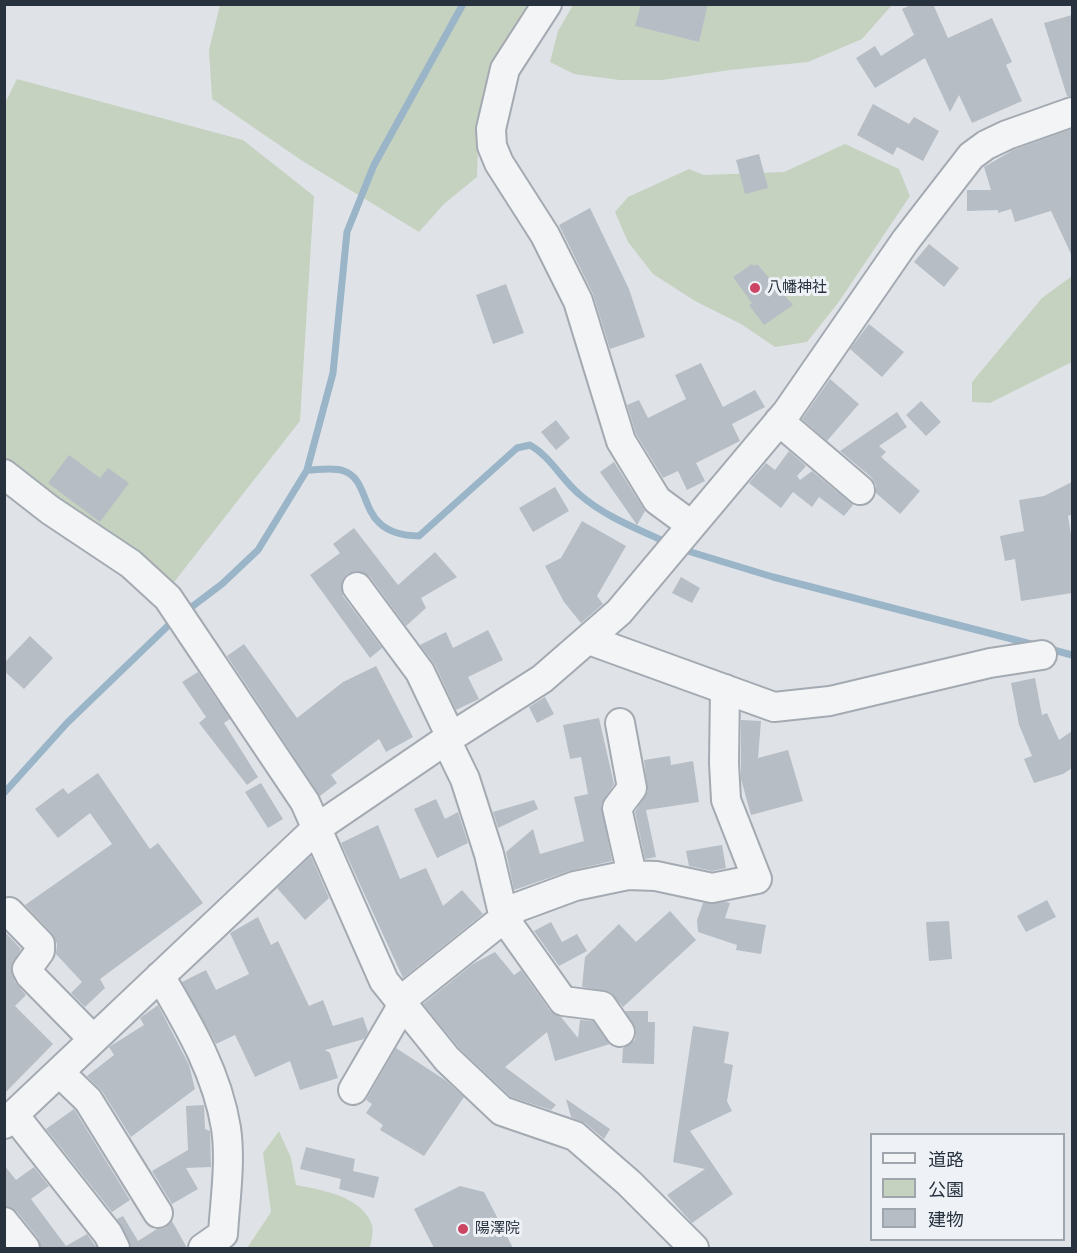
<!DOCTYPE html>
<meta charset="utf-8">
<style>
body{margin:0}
#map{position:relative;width:1077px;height:1253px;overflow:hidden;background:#dfe3e8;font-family:"Fira Sans Condensed","Noto Sans JP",sans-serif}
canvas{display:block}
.frame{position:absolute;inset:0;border:6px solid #28323f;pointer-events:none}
.legend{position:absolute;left:870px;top:1133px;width:195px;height:108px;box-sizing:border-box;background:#eef2f6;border:2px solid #9fa5ad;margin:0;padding:8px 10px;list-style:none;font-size:18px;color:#28323f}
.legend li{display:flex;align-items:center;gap:12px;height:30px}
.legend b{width:30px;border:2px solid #9fa5ad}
</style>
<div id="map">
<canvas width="1077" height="1253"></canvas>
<div class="frame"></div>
<ul class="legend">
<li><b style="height:8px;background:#f2f4f6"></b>道路</li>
<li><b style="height:16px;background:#c6d2c0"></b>公園</li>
<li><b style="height:16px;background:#b6bdc5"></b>建物</li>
</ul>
</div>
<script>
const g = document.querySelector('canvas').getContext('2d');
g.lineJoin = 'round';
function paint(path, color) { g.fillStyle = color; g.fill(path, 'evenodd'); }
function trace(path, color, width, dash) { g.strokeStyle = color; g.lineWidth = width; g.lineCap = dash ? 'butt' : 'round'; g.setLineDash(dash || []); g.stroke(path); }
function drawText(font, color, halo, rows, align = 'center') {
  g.font = font + ' "Fira Sans Condensed","Noto Sans JP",sans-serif'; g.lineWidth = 6; g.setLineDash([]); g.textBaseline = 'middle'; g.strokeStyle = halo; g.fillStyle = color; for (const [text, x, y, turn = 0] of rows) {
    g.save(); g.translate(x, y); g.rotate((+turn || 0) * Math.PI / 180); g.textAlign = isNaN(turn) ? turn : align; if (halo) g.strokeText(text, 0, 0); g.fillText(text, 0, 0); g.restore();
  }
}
paint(new Path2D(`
 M 220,5 L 528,5 L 493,60 L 479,121 L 477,177 L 444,204 L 419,232 L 301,160 L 212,99 L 209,50 Z
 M 573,5 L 892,5 L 862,39 L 808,62 L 730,70 L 662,80 L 619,80 L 574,74 L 550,62 L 558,31 Z
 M 17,79 L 243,140 L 314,196 L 300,421 L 171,586 L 37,489 L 5,460 L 4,105 Z
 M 845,144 L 899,169 L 910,196 L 838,303 L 807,342 L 775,347 L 741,324 L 695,301 L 653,274 L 628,242 L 615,212 L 628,197 L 689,169 L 704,175 L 784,172 Z
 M 1072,276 L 1072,362 L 990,403 L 972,402 L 972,382 L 1042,298 Z
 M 279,1131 L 291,1158 L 296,1185 C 322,1190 362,1196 372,1225 C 374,1232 371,1241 370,1248 L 247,1248 L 271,1212 L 263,1153 Z`), '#c6d2c0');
trace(new Path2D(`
 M 307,470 C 318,470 334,467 344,471 C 375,482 354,535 419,536 L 517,448 L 530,445 C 551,457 561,479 579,494 C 605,517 638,529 668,543
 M 681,549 L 773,577 L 1035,645
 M 185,612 L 222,584 L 258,550 L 307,470 L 333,373 L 347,232 L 374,165 L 463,4
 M 1046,648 L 1072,655
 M 4,793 L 67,723 L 174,620`), '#9ab4c8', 7);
paint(new Path2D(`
 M 641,4 L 708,4 L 699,42 L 635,26 Z
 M 913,4 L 933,4 L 948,38 L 992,18 L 1012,62 L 1006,65 L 1022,101 L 972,123 L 959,95 L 950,112 L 925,58 L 875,88 L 856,58 L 875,46 L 881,56 L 914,35 L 902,9 Z
 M 1072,15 L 1072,96 L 1067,96 L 1044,23 Z
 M 873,104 L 909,124 L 914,117 L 939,131 L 923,161 L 897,147 L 893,155 L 857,135 Z
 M 1072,129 L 1072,256 L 1051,211 L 1015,222 L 1011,209 L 998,213 L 998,210 L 967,211 L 967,190 L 991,190 L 984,167 L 1013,150 Z
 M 759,154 L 768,188 L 745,194 L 736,160 Z
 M 590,208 L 629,289 L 645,337 L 610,349 L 593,294 L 559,225 Z
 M 929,244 L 959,268 L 944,287 L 914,262 Z
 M 752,264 L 754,266 L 757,264 L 793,305 L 764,325 L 749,305 L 752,303 L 733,277 Z
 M 506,284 L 524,333 L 493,344 L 476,295 Z
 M 869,324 L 904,352 L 882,377 L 850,349 Z
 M 701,363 L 723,407 L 755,390 L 765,407 L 732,424 L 740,441 L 696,463 L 705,481 L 687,490 L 678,471 L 663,478 L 636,434 L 627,405 L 639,400 L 648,418 L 686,399 L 675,375 Z
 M 830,379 L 859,404 L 827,441 L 802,419 Z
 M 921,401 L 941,422 L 926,436 L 906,415 Z
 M 897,412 L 907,427 L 879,446 L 886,452 L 881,457 L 920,491 L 900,514 L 876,493 L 876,485 L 871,477 L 840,451 Z
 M 556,420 L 570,438 L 556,450 L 541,432 Z
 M 789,451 L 806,466 L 797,476 L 800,480 L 812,471 L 853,505 L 844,516 L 819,497 L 812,507 L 793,492 L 781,508 L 749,483 L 766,463 L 775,470 Z
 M 69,455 L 100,478 L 108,468 L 129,483 L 100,522 L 48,483 Z
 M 614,462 L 645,511 L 637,525 L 600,472 Z
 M 1072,482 L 1072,514 L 1068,516 L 1072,541 L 1072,593 L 1021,601 L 1015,559 L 1005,561 L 1000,536 L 1024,531 L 1019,500 L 1044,496 Z
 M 555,487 L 569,511 L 533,532 L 519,508 Z
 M 582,521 L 626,546 L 597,596 L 603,604 L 581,623 L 564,602 L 545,566 L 561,558 Z
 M 354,528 L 398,585 L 435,552 L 457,577 L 421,598 L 426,608 L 406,626 L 370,577 L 356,571 L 347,574 L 342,581 L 343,596 L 382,648 L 370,658 L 310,575 L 340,553 L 333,544 Z
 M 681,577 L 700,588 L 692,603 L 672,593 Z
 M 488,630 L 503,660 L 468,677 L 479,699 L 456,710 L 435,665 L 420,645 L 446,632 L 453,648 Z
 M 30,636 L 53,658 L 24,689 L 4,671 L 4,663 Z
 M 244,644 L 297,718 L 343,682 L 376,666 L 413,737 L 386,752 L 379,739 L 331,775 L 337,783 L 320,796 L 227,656 Z
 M 198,672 L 230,719 L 224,723 L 258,777 L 247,785 L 199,723 L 206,717 L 182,682 Z
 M 1035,678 L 1042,715 L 1047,713 L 1059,740 L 1072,731 L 1072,768 L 1063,774 L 1034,783 L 1024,759 L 1032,756 L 1019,725 L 1011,683 Z
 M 545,697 L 554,714 L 537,723 L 529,707 Z
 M 599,718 L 614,784 L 601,805 L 612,861 L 569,871 L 514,890 L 506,852 L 533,829 L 540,854 L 584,841 L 574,797 L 588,794 L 581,757 L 570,759 L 563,725 Z
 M 741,720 L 761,721 L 758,758 L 788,750 L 803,801 L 751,815 L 741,779 Z
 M 670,756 L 671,765 L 693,761 L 699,802 L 646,810 L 656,857 L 645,859 L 635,812 L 648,791 L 644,760 Z
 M 98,773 L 150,849 L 158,843 L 203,903 L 100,979 L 105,988 L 85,1007 L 71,993 L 82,982 L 56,954 L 57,944 L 52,933 L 25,905 L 112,844 L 90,813 L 58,838 L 35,809 L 63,788 L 68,794 Z
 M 261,783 L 283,819 L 268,828 L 245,792 Z
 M 436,799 L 445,819 L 458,812 L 468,843 L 437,858 L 414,809 Z
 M 534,800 L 538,809 L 498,828 L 493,812 Z
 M 378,825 L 400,879 L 426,868 L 443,906 L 462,890 L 483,914 L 403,978 L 341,843 Z
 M 722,845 L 726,868 L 712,871 L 689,866 L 686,851 Z
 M 311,856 L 329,898 L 305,920 L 277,888 Z
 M 1047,900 L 1056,917 L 1026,932 L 1017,916 Z
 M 726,902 L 730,903 L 725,918 L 766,925 L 761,954 L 736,950 L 737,945 L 698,932 L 697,920 L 703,903 Z
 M 670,911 L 696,940 L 623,1007 L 610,992 L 582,987 L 585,957 L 619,924 L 636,942 Z
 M 258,917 L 271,945 L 278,941 L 309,1006 L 323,1000 L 333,1026 L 363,1017 L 368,1032 L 364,1039 L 325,1050 L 330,1053 L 338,1078 L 300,1090 L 290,1061 L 255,1077 L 235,1035 L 216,1044 L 182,982 L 206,970 L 216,990 L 249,974 L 230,933 Z
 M 949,921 L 952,959 L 929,961 L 926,922 Z
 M 551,922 L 562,942 L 577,934 L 587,951 L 559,966 L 534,931 Z
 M 4,931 L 21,949 L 11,968 L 15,982 L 26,995 L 15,1006 L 53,1044 L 4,1094 Z
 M 495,952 L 514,975 L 521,970 L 550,1011 L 561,1017 L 578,1038 L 580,1020 L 593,1021 L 610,1044 L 555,1061 L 547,1032 L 505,1067 L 556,1105 L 551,1110 L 511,1097 L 459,1048 L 423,1004 L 473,964 Z
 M 158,1005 L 189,1065 L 195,1089 L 131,1137 L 102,1091 L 87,1076 L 114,1055 L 109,1047 L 144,1025 L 140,1018 Z
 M 625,1011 L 648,1011 L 648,1022 L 655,1022 L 654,1064 L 622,1063 L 623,1048 L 635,1040 L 636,1031 Z
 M 693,1026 L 729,1032 L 724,1063 L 733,1065 L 727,1101 L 732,1111 L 690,1131 L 733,1194 L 692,1223 L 667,1195 L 705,1169 L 673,1162 Z
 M 396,1048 L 445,1080 L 464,1097 L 424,1156 L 380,1130 L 383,1125 L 366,1113 L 372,1104 L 366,1100 Z
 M 566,1099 L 610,1129 L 604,1139 L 585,1123 L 571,1117 Z
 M 204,1105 L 205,1129 L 210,1131 L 211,1167 L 186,1168 L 198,1189 L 172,1204 L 152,1171 L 188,1150 L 186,1106 Z
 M 74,1109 L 130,1200 L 112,1212 L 46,1129 Z
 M 306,1147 L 355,1159 L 353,1171 L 379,1177 L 374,1198 L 339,1189 L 341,1179 L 300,1169 Z
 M 4,1165 L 16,1180 L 34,1167 L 49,1186 L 31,1199 L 66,1246 L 87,1234 L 97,1248 L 41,1248 L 38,1238 L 17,1212 L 4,1206 Z
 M 460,1186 L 484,1192 L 513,1248 L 434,1248 L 414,1209 Z
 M 123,1216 L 138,1241 L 157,1229 L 166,1227 L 172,1221 L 187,1248 L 131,1248 L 117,1219 Z`), '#b6bdc5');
const minor = new Path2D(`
 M 547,4 L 505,69 L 491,129 L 492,146 L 499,163 L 545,235 L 578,301 L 621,441 L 657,500 L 691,525
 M 779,421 L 860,490
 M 4,474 L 50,510 L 131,564 L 168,598 L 305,802 L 384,981 L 447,1059 L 502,1111 L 575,1136 L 629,1183 L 694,1248
 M 357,587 L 420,672 L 451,737
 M 589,640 L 774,707 L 830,701 L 990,663 L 1042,655
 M 620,723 L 632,788 L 617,808 L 632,875
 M 446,740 L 465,779 L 489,854 L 504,918 L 563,1001 L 602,1006 L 620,1032
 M 9,912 L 40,944 L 40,951 L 27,969 L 30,975 L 93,1039
 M 160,976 C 188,1024 217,1072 226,1128 C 231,1162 225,1200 223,1234 L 203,1248
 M 399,1002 L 518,907 L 575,886 L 628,875 L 656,876 L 712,888 L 757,879 L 726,800 L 724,763 L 725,689
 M 59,1072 L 88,1100 L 158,1213
 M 353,1090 L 402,1006
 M 14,1115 L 108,1234 L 115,1248
 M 4,1124 L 317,828 L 446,740 L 542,679 L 619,612 L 787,412 L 906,240 L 971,156 L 986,145 L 1007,135 L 1072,112
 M 4,1222 L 25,1248`);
trace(minor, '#a4aab2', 32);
trace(minor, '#f2f4f6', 28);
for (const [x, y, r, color] of [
 [755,288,6,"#cc4563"],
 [463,1229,6,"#cc4563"]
]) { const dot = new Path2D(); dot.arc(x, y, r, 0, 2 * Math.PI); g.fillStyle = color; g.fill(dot); trace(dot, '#eef2f6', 2); }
drawText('15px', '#28323f', '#eef2f6', [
 ["八幡神社",767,288],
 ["陽澤院",475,1229]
], 'left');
</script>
